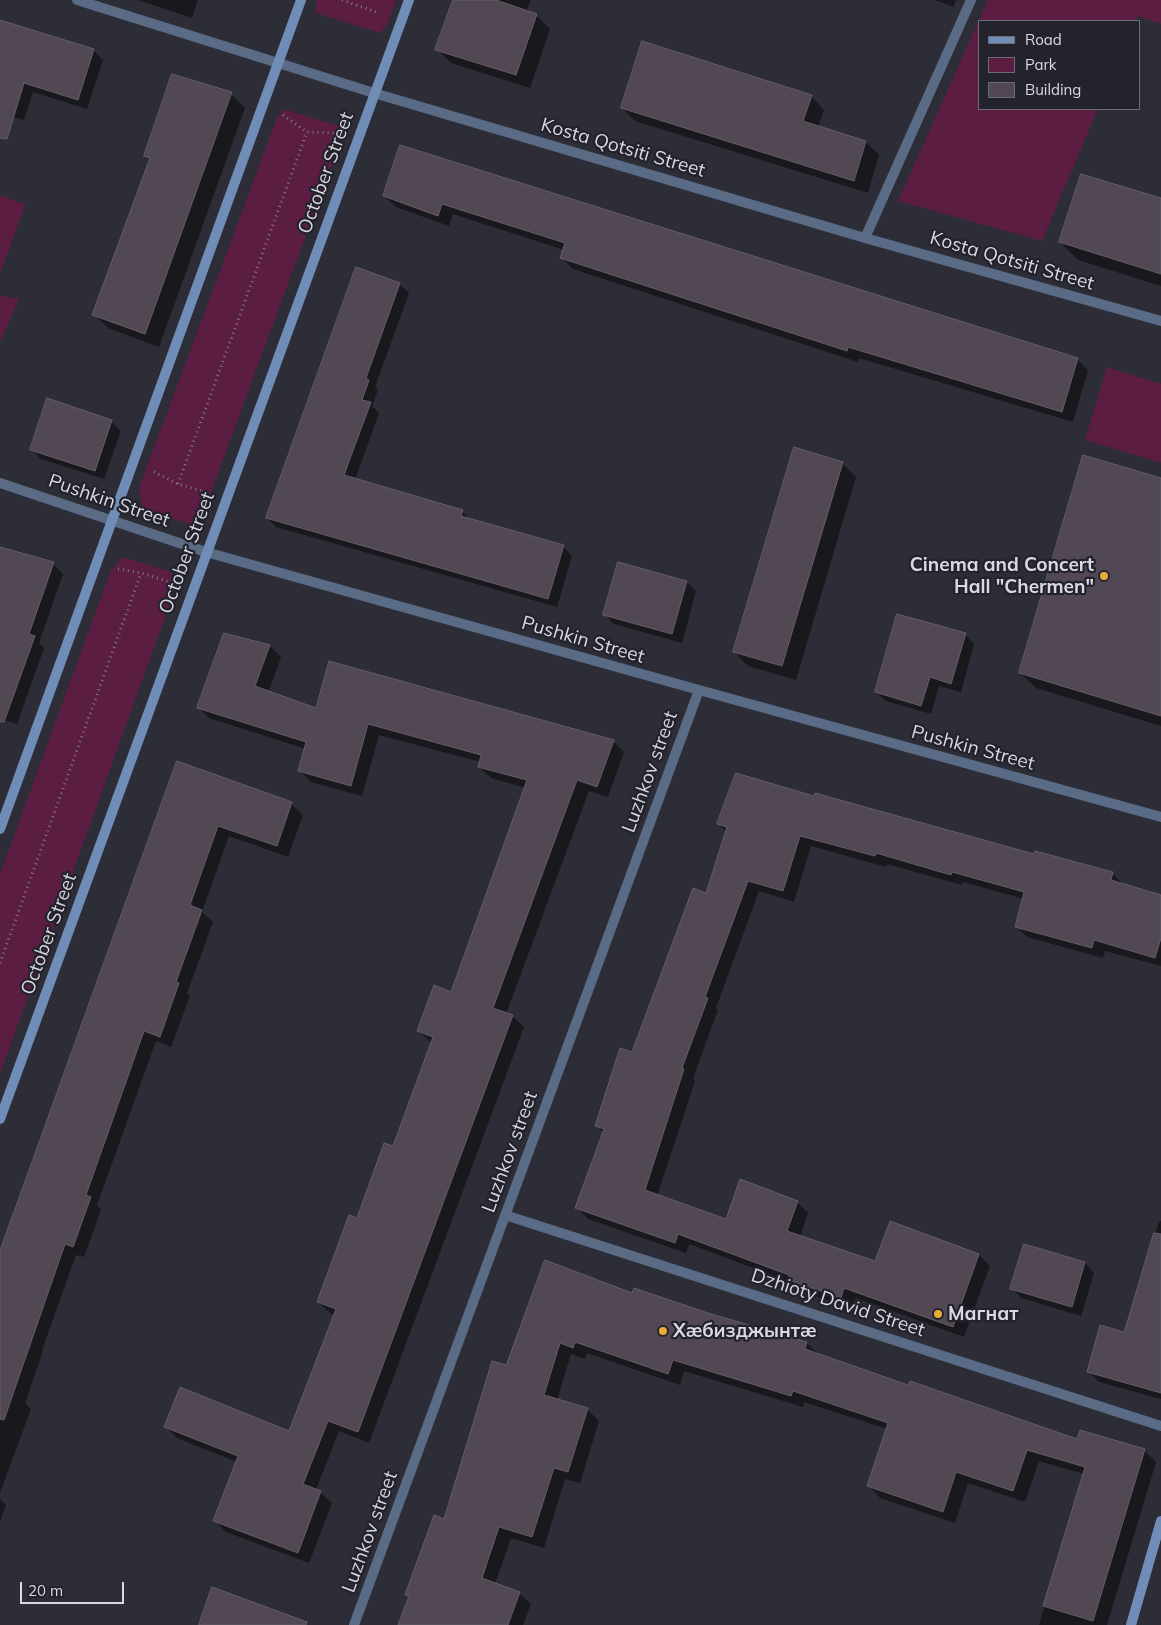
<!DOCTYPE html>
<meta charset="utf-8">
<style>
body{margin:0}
#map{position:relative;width:1161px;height:1625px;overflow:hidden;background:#2d2d38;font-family:Mulish,sans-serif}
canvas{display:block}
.legend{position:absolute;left:978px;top:20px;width:162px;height:90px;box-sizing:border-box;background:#23232e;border:1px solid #6c6c76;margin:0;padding:6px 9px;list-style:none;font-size:15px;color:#dad9e1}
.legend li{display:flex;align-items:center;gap:10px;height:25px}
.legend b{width:25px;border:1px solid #6c6c76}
.scale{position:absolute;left:20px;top:1582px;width:104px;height:22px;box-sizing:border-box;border:2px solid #dad9e1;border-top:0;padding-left:6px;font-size:15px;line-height:18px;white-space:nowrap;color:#dad9e1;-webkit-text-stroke:4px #23232e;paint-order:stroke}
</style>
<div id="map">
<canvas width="1161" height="1625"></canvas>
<ul class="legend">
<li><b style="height:6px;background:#6f8db6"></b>Road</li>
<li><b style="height:14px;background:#5c1d42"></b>Park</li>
<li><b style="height:14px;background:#514853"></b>Building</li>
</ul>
<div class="scale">20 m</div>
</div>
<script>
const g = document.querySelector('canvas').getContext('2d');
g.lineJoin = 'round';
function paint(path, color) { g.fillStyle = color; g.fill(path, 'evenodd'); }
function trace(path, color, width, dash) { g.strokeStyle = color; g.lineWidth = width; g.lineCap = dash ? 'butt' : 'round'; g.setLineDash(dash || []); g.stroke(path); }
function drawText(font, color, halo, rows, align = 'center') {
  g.font = font + ' Mulish,sans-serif'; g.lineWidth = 4.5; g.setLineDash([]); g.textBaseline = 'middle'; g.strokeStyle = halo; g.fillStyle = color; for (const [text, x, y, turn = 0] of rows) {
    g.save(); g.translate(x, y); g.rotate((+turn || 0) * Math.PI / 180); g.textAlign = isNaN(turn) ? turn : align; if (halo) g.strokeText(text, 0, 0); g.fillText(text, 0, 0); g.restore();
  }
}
paint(new Path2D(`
 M 316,0 L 396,0 L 387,25 L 380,33 L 316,13 Z
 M 988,0 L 1161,0 L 1161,24 L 1138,16 L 1135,21 L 980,21 L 980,109 L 1098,109 L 1042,241 L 898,201 Z
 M 284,109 L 342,127 L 342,138 L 205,508 L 193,525 L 143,510 L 139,488 L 277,118 Z
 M 0,195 L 25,205 L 0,274 Z
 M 0,296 L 19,299 L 0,342 Z
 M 1107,367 L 1161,384 L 1161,463 L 1085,440 Z
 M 123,557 L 172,572 L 173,595 L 0,1074 L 0,874 L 111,570 Z`), '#5c1d42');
paint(new Path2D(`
 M 138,0 L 198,0 L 192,18 Z
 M 455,0 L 531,0 L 526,12 L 536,15 L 550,29 L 530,88 L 451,63 L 437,49 Z
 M 935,0 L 956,0 L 954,7 Z
 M 0,21 L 93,50 L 103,60 L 87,109 L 33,92 L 24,120 L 0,113 Z
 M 231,94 L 245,108 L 159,347 L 108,328 L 94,314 L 150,160 L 146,155 Z
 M 811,96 L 824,110 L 818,127 L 866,142 L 879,155 L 868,193 L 635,121 L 622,108 Z
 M 401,147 L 1077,359 L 1088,370 L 1073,422 L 859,358 L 858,362 L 573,269 L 562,258 L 564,250 L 453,214 L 449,226 L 396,207 L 384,196 Z
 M 1161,199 L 1161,286 L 1078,260 L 1060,242 Z
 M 399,284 L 409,293 L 375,387 L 378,390 L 372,406 L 379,413 L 355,480 L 462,511 L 470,520 L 563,546 L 572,556 L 557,607 L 276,527 L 267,518 Z
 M 48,400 L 112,422 L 121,431 L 104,479 L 41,459 L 31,449 Z
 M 842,463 L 856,477 L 796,680 L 748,666 L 734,652 Z
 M 1161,479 L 1161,726 L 1036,688 L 1020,673 Z
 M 53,564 L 63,574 L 39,643 L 44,648 L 17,724 L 0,719 Z
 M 687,582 L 696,591 L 682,643 L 614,624 L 605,615 Z
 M 225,634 L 270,646 L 281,657 L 269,691 L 317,709 L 613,741 L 624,752 L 608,797 L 589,791 L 506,1014 L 512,1016 L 524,1027 L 369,1443 L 339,1431 L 316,1490 L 320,1492 L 332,1503 L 309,1563 L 226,1532 L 215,1521 L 237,1462 L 177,1438 L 166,1427 L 290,1432 L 336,1315 L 330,1313 L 318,1302 L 393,1148 L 432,1043 L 418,1031 L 452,993 L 526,788 L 491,778 L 479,767 L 481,762 L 379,735 L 362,796 L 311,782 L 300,771 L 306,749 L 209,718 L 198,707 Z
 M 965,634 L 974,644 L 961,692 L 939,686 L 931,714 L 886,701 L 876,692 Z
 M 178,763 L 291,804 L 303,815 L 288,857 L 229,836 L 202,912 L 213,922 L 187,993 L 190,996 L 171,1047 L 156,1041 L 97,1205 L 101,1210 L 84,1257 L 76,1255 L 42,1350 L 43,1351 L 25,1403 L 31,1409 L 0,1493 L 0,1252 Z
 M 815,798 L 1035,856 L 1112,873 L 1123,884 L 1161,896 L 1161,966 L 1105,951 L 1103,958 L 1027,937 L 1016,926 L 1024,899 L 963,882 L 962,885 L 887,864 L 886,867 L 811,846 L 794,902 L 759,891 L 716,1008 L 718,1010 L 693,1078 L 695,1081 L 657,1196 L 726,1220 L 797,1202 L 808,1213 L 800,1237 L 876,1263 L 979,1255 L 990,1266 L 964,1337 L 856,1298 L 852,1308 L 800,1291 L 791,1282 L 689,1244 L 686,1253 L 588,1219 L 577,1208 L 603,1133 L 597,1126 L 633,1053 L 707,895 L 727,832 L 718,824 Z
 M 1159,1221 L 1161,1221 L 1161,1399 L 1099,1382 L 1088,1371 L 1125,1334 Z
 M 1025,1245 L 1085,1263 L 1094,1273 L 1081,1316 L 1021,1298 L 1012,1288 Z
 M 633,1295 L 807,1343 L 819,1355 L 909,1387 L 1078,1440 L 1144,1450 L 1156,1462 L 1107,1625 L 1039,1625 L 1084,1474 L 1039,1461 L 1025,1502 L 968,1483 L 955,1523 L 880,1498 L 869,1486 L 887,1429 L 804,1402 L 803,1407 L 684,1371 L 680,1385 L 587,1353 L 585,1359 L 571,1354 L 557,1400 L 587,1409 L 599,1421 L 580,1483 L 565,1479 L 544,1548 L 511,1538 L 495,1584 L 519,1593 L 531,1604 L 523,1625 L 399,1625 L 410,1598 L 406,1594 L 445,1520 L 507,1366 Z
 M 0,1499 L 6,1505 L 0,1521 Z`), '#0007');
const building = new Path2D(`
 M 453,0 L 496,0 L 537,14 L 516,75 L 435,50 Z
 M 0,20 L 94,49 L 78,100 L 24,83 L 7,139 L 0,138 Z
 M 642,41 L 812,95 L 803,121 L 866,141 L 854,181 L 621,108 Z
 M 172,74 L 232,92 L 145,334 L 92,315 L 150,158 L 144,156 Z
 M 400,145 L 1078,358 L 1062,412 L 848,347 L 847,351 L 560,258 L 565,243 L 442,204 L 438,216 L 383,196 Z
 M 1081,174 L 1161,198 L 1161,274 L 1059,242 Z
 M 356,267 L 400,283 L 366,378 L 369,380 L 362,400 L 371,402 L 344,475 L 463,510 L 461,516 L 564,545 L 548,599 L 266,518 Z
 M 47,398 L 112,420 L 95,471 L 30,450 Z
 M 794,447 L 843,462 L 782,666 L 733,652 Z
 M 1083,455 L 1161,478 L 1161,716 L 1019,673 Z
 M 0,547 L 54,562 L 29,634 L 35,636 L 4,722 L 0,722 Z
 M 618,562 L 687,581 L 672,634 L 603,615 Z
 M 897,614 L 966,633 L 951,684 L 930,677 L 921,706 L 875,692 Z
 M 224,633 L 270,645 L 255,686 L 316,708 L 329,661 L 614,740 L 597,787 L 577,780 L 493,1008 L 513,1015 L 358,1432 L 328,1421 L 303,1484 L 321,1491 L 298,1553 L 213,1521 L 238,1456 L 164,1427 L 180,1387 L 289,1431 L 336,1309 L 317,1302 L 349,1215 L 357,1218 L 384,1143 L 393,1146 L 433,1037 L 417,1031 L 434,985 L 451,992 L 527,780 L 478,767 L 481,755 L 368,724 L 351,786 L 298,771 L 306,742 L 197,708 Z
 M 177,761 L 292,802 L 277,846 L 218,826 L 190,905 L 202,910 L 176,982 L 179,983 L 160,1037 L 144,1031 L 86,1195 L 91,1197 L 73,1247 L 65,1244 L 4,1420 L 0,1419 L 0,1251 Z
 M 736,773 L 814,796 L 815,793 L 1034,854 L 1035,851 L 1113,872 L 1111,880 L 1161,895 L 1161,938 L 1155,958 L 1094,940 L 1092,948 L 1015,927 L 1024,892 L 952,872 L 951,875 L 876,853 L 875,856 L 800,836 L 783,891 L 748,881 L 705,997 L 708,998 L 682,1068 L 684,1069 L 645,1190 L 726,1219 L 740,1179 L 798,1201 L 787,1231 L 875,1261 L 890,1221 L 979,1254 L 953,1327 L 844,1288 L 841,1298 L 788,1280 L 789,1275 L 678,1234 L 675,1243 L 575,1208 L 604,1129 L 595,1126 L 620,1048 L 632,1052 L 693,888 L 706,893 L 727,827 L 717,824 Z
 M 1154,1233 L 1161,1234 L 1161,1393 L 1087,1372 L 1100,1325 L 1124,1332 Z
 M 1024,1244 L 1085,1262 L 1072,1307 L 1010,1289 Z
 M 545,1260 L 632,1293 L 634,1288 L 708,1313 L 807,1342 L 805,1349 L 908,1385 L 910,1381 L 1077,1439 L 1080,1430 L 1145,1449 L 1093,1621 L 1043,1606 L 1085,1467 L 1027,1450 L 1013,1491 L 956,1472 L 943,1512 L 867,1486 L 888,1423 L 793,1391 L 791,1396 L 673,1360 L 668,1374 L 575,1342 L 573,1348 L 560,1343 L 544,1395 L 588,1408 L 568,1472 L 554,1468 L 532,1537 L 499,1527 L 482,1578 L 520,1592 L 508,1625 L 398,1625 L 409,1596 L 405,1595 L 434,1515 L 444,1519 L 492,1361 L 506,1365 Z
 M 212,1587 L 307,1622 L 306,1625 L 199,1625 Z`);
paint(building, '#514853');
trace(building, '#655c67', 1);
trace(new Path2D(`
 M 342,0 L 379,13
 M 283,115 L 307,132 L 336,133
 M 154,472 L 178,484 L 206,492
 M 178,484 L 307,132
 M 118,569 L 141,573 L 173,583
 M 0,963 L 141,573`), '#7b7b84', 3, [1, 4]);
trace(new Path2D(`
 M 865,238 L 971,0`), '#596b85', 10);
trace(new Path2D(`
 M 77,0 L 374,93 L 865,238 L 1161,321
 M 0,483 L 206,552 L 699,690 L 1161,817
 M 505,1215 L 1161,1426
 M 354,1625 L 699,690`), '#596b85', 10);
trace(new Path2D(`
 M 0,829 L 301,0
 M 0,1119 L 409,0
 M 1131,1625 L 1161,1521`), '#6f8db6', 10);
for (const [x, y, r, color] of [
 [1104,576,5,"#e8ab37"],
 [938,1314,5,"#e8ab37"],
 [663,1331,5,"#e8ab37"]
]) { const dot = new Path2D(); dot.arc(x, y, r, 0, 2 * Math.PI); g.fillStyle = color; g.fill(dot); trace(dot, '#23232e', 2); }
drawText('19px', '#dad9e1', '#23232e', [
 ["Kosta Qotsiti Street",623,148,16],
 ["October Street",326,173,-70],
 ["Kosta Qotsiti Street",1012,261,16],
 ["Pushkin Street",109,501,19],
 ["October Street",187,553,-70],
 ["Pushkin Street",583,640,16],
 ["Pushkin Street",973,748,15],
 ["Luzhkov street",650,772,-70],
 ["October Street",49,934,-70],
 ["Luzhkov street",510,1152,-70],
 ["Dzhioty David Street",838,1303,18],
 ["Luzhkov street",370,1532,-70]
]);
drawText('bold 19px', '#dad9e1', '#23232e', [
 ["Cinema and Concert",1094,565,"right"],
 ["Hall \"Chermen\"",1094,587,"right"],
 ["Магнат",948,1314],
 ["Хæбизджынтæ",673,1331]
], 'left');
</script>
